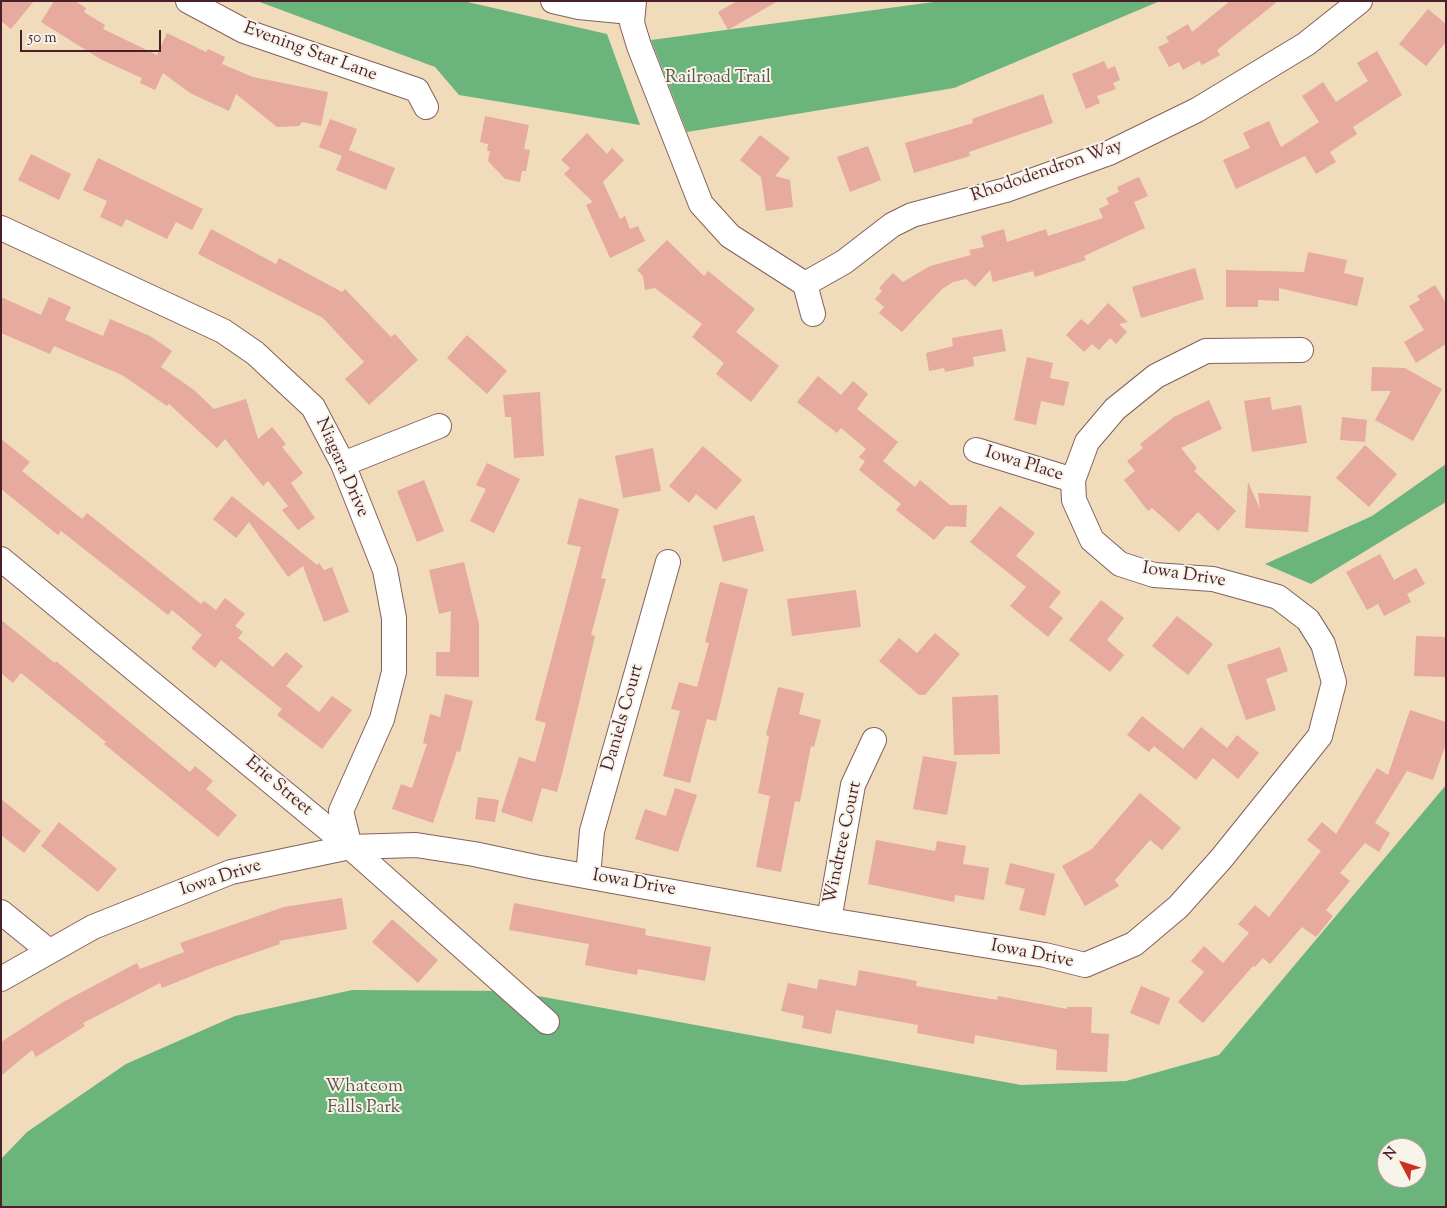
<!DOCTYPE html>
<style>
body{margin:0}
#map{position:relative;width:1447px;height:1208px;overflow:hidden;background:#f0dbba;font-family:"Sorts Mill Goudy",serif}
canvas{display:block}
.frame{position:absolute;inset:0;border:2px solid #4a1f2b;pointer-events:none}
.north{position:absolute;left:1377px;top:1138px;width:50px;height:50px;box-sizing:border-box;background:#f7f3e8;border:1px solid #b29e9c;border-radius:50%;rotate:310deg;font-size:14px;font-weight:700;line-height:20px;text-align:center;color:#4a1f2b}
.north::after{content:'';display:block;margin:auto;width:18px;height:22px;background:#c8321e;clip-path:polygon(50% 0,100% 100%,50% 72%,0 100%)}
.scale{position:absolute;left:20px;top:30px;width:141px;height:22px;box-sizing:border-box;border:2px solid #4a1f2b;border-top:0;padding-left:6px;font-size:15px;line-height:18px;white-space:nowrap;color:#4a1f2b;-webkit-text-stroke:4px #f7f3e8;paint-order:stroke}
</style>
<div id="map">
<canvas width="1447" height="1208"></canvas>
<div class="frame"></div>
<div class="north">N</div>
<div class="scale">50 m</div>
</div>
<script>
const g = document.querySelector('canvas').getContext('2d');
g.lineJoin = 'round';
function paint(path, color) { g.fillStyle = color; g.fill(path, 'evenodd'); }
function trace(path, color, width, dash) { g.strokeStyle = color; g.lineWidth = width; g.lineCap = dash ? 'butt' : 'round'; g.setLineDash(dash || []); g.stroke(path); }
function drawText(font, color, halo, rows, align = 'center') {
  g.font = font + ' "Sorts Mill Goudy",serif'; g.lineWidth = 4; g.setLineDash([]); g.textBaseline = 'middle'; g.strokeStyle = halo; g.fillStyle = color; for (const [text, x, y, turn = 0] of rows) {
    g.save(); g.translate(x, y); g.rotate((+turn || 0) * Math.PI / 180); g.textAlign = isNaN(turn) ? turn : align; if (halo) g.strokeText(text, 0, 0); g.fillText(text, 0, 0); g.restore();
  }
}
paint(new Path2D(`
 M 257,1 L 463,1 L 607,34 L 640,125 L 459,95 L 435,67 Z
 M 941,1 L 1160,1 L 954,88 L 687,132 L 651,40 Z
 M 1446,464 L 1446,502 L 1311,584 L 1265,564 L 1372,516 Z
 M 1446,785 L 1446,1207 L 1,1207 L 1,1159 L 27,1132 L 126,1064 L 235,1016 L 352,990 L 511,991 L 1021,1085 L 1126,1081 L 1219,1055 ZM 1387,1148 L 1417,1148 L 1417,1178 L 1387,1178 Z`), '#6bb47c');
paint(new Path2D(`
 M 1,1 L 34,1 L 11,29 L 1,21 Z
 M 54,1 L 75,1 L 86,8 L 84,12 L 105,25 L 103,29 L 157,55 L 167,33 L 206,52 L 208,49 L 225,57 L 222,64 L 253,77 L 328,92 L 321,126 L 302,122 L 299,126 L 277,127 L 236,94 L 229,111 L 190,93 L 163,73 L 155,90 L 140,83 L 142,78 L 102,60 L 41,22 Z
 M 737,1 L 778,1 L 728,30 L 718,12 Z
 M 1230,1 L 1278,1 L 1217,50 L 1220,55 L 1202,65 L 1199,61 L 1183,70 L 1179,62 L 1169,67 L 1158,47 L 1169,42 L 1166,37 L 1188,24 L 1192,32 Z
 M 1428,9 L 1446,24 L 1446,42 L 1426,66 L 1399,44 Z
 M 1377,51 L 1402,95 L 1353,127 L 1357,134 L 1330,152 L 1336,162 L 1316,174 L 1305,156 L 1236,189 L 1223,160 L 1250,148 L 1243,133 L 1269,121 L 1281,147 L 1319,122 L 1302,96 L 1323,82 L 1336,102 L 1368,81 L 1357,63 Z
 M 1104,61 L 1108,69 L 1115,66 L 1120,80 L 1113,83 L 1116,89 L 1097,96 L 1100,103 L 1086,109 L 1072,74 Z
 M 1043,94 L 1053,123 L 969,152 L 970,156 L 914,173 L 905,143 L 973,123 L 972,119 Z
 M 485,116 L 529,125 L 524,149 L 530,150 L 526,171 L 522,171 L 520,182 L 505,179 L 488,161 L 490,151 L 487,151 L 488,144 L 480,142 Z
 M 330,119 L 357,129 L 349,150 L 395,168 L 386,190 L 336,170 L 342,156 L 319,147 Z
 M 587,133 L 607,154 L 612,148 L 624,160 L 603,182 L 620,219 L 625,216 L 630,229 L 638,226 L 645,241 L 610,258 L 586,205 L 593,202 L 564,174 L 570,168 L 561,160 Z
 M 760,135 L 790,158 L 775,176 L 790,180 L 793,207 L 766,211 L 761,177 L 740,160 Z
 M 868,146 L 881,180 L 850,192 L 837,157 Z
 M 31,154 L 71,174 L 59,200 L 18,180 Z
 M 98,158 L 203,209 L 192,230 L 176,222 L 167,239 L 126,219 L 122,227 L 100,217 L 107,201 L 83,190 Z
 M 1139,177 L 1148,196 L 1134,202 L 1145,228 L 1084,256 L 1086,260 L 1035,277 L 1033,271 L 993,282 L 990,270 L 975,287 L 966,279 L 953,282 L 942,289 L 902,332 L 879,313 L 884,307 L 875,299 L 882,291 L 879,288 L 893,273 L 903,282 L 930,266 L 971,255 L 969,250 L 984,247 L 981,236 L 1004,229 L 1007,242 L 1046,229 L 1048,236 L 1103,218 L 1099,209 L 1109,204 L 1106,198 L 1119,192 L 1117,187 Z
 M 211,229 L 276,264 L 279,258 L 342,292 L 345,289 L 391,337 L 395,334 L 418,360 L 369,405 L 345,379 L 364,362 L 323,318 L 198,254 Z
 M 667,240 L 704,276 L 708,271 L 755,309 L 736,332 L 779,366 L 751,402 L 716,374 L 724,363 L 692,337 L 702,324 L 655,288 L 645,290 L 643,276 L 637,270 Z
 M 1308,252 L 1347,260 L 1344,273 L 1364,278 L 1357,306 L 1279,288 L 1279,301 L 1258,300 L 1258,307 L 1226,307 L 1226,270 L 1304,272 Z
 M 1195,268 L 1204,299 L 1141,318 L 1132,287 Z
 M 1435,285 L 1446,303 L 1446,344 L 1416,363 L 1404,342 L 1424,330 L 1409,306 L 1420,300 L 1417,296 Z
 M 1,297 L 41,315 L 49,297 L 71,307 L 65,320 L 103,336 L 110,319 L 150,336 L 172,351 L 161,367 L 194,390 L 214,409 L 246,399 L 258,439 L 272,427 L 286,444 L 282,447 L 303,473 L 291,483 L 315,518 L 298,530 L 282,510 L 288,506 L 268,481 L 263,486 L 225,439 L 217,448 L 169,404 L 167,406 L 122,375 L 54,346 L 50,354 L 1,333 Z
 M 1108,303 L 1128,322 L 1119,324 L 1127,332 L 1116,344 L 1110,338 L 1099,350 L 1092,344 L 1084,352 L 1066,335 L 1081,319 L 1088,325 Z
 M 1002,329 L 1006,351 L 973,357 L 974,366 L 945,372 L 944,368 L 929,371 L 926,353 L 953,346 L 952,338 Z
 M 467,335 L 507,371 L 487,394 L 447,358 Z
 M 1027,357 L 1053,363 L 1050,378 L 1069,382 L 1064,406 L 1041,401 L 1036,425 L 1014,420 Z
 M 1372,367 L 1405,368 L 1442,389 L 1413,441 L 1375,420 L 1391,391 L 1371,391 Z
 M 818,376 L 841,395 L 853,381 L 868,394 L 857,409 L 898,442 L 883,461 L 915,487 L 920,480 L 950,505 L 967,505 L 966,527 L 946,526 L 934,540 L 896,510 L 901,504 L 859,470 L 865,461 L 859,457 L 866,449 L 841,428 L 837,433 L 797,402 Z
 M 540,392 L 544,456 L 514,458 L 511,417 L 505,417 L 503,395 Z
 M 1270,397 L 1272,410 L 1301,405 L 1307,443 L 1252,452 L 1244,401 Z
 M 1209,400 L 1222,429 L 1181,448 L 1197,468 L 1194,471 L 1236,511 L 1218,531 L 1198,512 L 1179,532 L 1152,508 L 1148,511 L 1124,480 L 1135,471 L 1127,461 L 1143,448 L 1140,444 L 1174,417 Z
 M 1342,417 L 1367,420 L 1365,442 L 1340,440 Z
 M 1,439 L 30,462 L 22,471 L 82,519 L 87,513 L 201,604 L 204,601 L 216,610 L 225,598 L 245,614 L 235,626 L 243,632 L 238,638 L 273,667 L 286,652 L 303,666 L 286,686 L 319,712 L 332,696 L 352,710 L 322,749 L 277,715 L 282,709 L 221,660 L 215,668 L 191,648 L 202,635 L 172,610 L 168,615 L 61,531 L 58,535 L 1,489 Z
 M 1365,445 L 1397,474 L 1369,507 L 1336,478 Z
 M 703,446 L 742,480 L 716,510 L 696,494 L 689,503 L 669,486 Z
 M 653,448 L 661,491 L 623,498 L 615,456 Z
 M 487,463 L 520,479 L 494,533 L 470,521 L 486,489 L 476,485 Z
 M 424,480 L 444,531 L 417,542 L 397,491 Z
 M 1248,482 L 1260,509 L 1258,493 L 1311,496 L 1308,532 L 1245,528 Z
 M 232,496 L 317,565 L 319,563 L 324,570 L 332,567 L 349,612 L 324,622 L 303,566 L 288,577 L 249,522 L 236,538 L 213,519 Z
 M 579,498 L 619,509 L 601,578 L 606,579 L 591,635 L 595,636 L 563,770 L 557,792 L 542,788 L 532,822 L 501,812 L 519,757 L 535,762 L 546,723 L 535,720 L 581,547 L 567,544 Z
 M 1000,506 L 1035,533 L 1016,556 L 1061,592 L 1049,607 L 1063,618 L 1048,637 L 1010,606 L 1026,587 L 970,542 Z
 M 754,515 L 764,551 L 723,562 L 713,526 Z
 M 1380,554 L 1394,580 L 1416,568 L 1425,584 L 1407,594 L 1411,602 L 1384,616 L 1378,604 L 1367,610 L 1346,572 Z
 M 464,562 L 479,624 L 479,677 L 436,676 L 436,652 L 450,652 L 451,611 L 439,614 L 429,570 Z
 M 720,582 L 748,589 L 716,721 L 707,719 L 690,783 L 663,776 L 680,711 L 671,709 L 679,682 L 697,687 L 709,643 L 705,642 Z
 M 856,590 L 861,627 L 792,636 L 787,599 Z
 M 1101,600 L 1124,618 L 1107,640 L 1124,655 L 1110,672 L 1069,640 Z
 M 1177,616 L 1213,644 L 1188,675 L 1152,646 Z
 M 1,620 L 55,663 L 56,661 L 190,772 L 195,766 L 213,781 L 206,789 L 237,815 L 218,837 L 104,744 L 106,742 L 21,673 L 13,683 L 1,673 Z
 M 935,633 L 960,654 L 925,695 L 919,695 L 879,661 L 899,638 L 917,653 Z
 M 1416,636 L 1446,637 L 1446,677 L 1414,676 Z
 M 1280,647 L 1288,671 L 1266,679 L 1276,710 L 1246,720 L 1227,665 Z
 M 778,687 L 804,693 L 799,714 L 821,720 L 814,747 L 811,746 L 800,802 L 795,801 L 781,872 L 756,867 L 770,796 L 758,793 L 769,736 L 766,735 Z
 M 445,694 L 473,701 L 460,752 L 457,751 L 433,823 L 392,809 L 401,784 L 412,788 L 427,744 L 423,743 L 430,714 L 440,717 Z
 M 998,695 L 1000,754 L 954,755 L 952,697 Z
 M 1410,710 L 1446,722 L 1446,744 L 1433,780 L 1407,771 L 1375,823 L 1390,833 L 1379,852 L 1365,843 L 1340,873 L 1350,881 L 1326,910 L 1333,916 L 1316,937 L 1302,927 L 1270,964 L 1263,958 L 1255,967 L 1253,966 L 1203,1023 L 1178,1002 L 1204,972 L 1191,961 L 1204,946 L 1223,963 L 1249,933 L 1238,924 L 1255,905 L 1269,917 L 1321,851 L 1307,840 L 1322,822 L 1336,834 L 1377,768 L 1388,775 Z
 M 1142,716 L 1183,749 L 1201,727 L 1227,748 L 1237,735 L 1259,753 L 1238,779 L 1213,758 L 1196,780 L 1154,746 L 1149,752 L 1127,735 Z
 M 923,756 L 957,762 L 947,815 L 913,809 Z
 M 675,788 L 697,795 L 678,852 L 635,839 L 645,809 L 666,816 Z
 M 1140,793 L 1181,828 L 1162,850 L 1150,840 L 1115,880 L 1119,886 L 1085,906 L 1062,866 L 1092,849 Z
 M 478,797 L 499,800 L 495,822 L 475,819 Z
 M 1,799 L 41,831 L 24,853 L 1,835 Z
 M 59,822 L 117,869 L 98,892 L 41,846 Z
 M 876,840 L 935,851 L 937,841 L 966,846 L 963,864 L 989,868 L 984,900 L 955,895 L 954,902 L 868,884 Z
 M 1010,863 L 1055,874 L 1045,916 L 1019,910 L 1025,889 L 1005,884 Z
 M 342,898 L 347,929 L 279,941 L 280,944 L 214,967 L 162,988 L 160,983 L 83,1023 L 85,1026 L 36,1057 L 32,1050 L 1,1076 L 1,1042 L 63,1002 L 137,963 L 140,969 L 184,952 L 180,943 L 284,907 Z
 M 514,903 L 646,929 L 645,935 L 711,947 L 705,981 L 638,969 L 637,975 L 585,965 L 589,944 L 509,930 Z
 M 392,919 L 438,960 L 418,983 L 372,942 Z
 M 859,970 L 917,981 L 916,986 L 997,1000 L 998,996 L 1067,1009 L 1067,1007 L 1092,1007 L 1091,1033 L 1109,1034 L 1107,1072 L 1056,1070 L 1057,1050 L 975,1035 L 974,1044 L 917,1033 L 918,1025 L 836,1010 L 831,1034 L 802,1028 L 804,1016 L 781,1011 L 788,983 L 817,989 L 819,979 L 856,986 Z
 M 1141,986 L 1170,998 L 1159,1025 L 1130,1013 Z`), '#e6aa9f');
const minor = new Path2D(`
 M 188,1 L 244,31 L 417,90 L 426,107
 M 553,1 L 579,7 L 620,11 L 628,1
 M 634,1 L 632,23 L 639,46 L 701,204 L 730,236 L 805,284 L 844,262 L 892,225 L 912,215 L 1006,190 L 1109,153 L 1197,110 L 1306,44 L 1360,1
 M 1,228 L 223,331 L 255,353 L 313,407 L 343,464 L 385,570 L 394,618 L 394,672 L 382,719 L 341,811 L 350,847
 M 805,284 L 813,314
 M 976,450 L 1073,480
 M 343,464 L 439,426
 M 1,559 L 350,847 L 547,1022
 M 588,876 L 592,831 L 668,562
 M 1,912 L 49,951
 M 829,920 L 853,785 L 874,740
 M 1,979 L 93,927 L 231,872 L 350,847 L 416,845 L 474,854 L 535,867 L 829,920 L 1045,955 L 1085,965 L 1134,944 L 1178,907 L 1221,859 L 1320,736 L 1334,682 L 1323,644 L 1308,620 L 1278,597 L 1213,579 L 1154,575 L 1120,564 L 1092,540 L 1074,500 L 1073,480 L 1087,442 L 1115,409 L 1156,376 L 1206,351 L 1301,350`);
trace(minor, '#84615d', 26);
trace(minor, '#fff', 24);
drawText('18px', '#4a1f2b', '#f7f3e8', [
 ["Evening Star Lane",310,53,20],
 ["Rhododendron Way",1047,172,-19],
 ["Iowa Place",1024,465,17],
 ["Niagara Drive",341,468,66],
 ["Iowa Drive",1184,576,9],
 ["Daniels Court",624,718,-74],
 ["Erie Street",278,787,40],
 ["Windtree Court",844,843,-78],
 ["Iowa Drive",221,879,-18],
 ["Iowa Drive",634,884,10],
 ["Iowa Drive",1032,955,11]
]);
drawText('18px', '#5b554a', '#f7f3e8', [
 ["Railroad Trail",718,79],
 ["Whatcom",364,1088],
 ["Falls Park",364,1109]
]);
</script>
